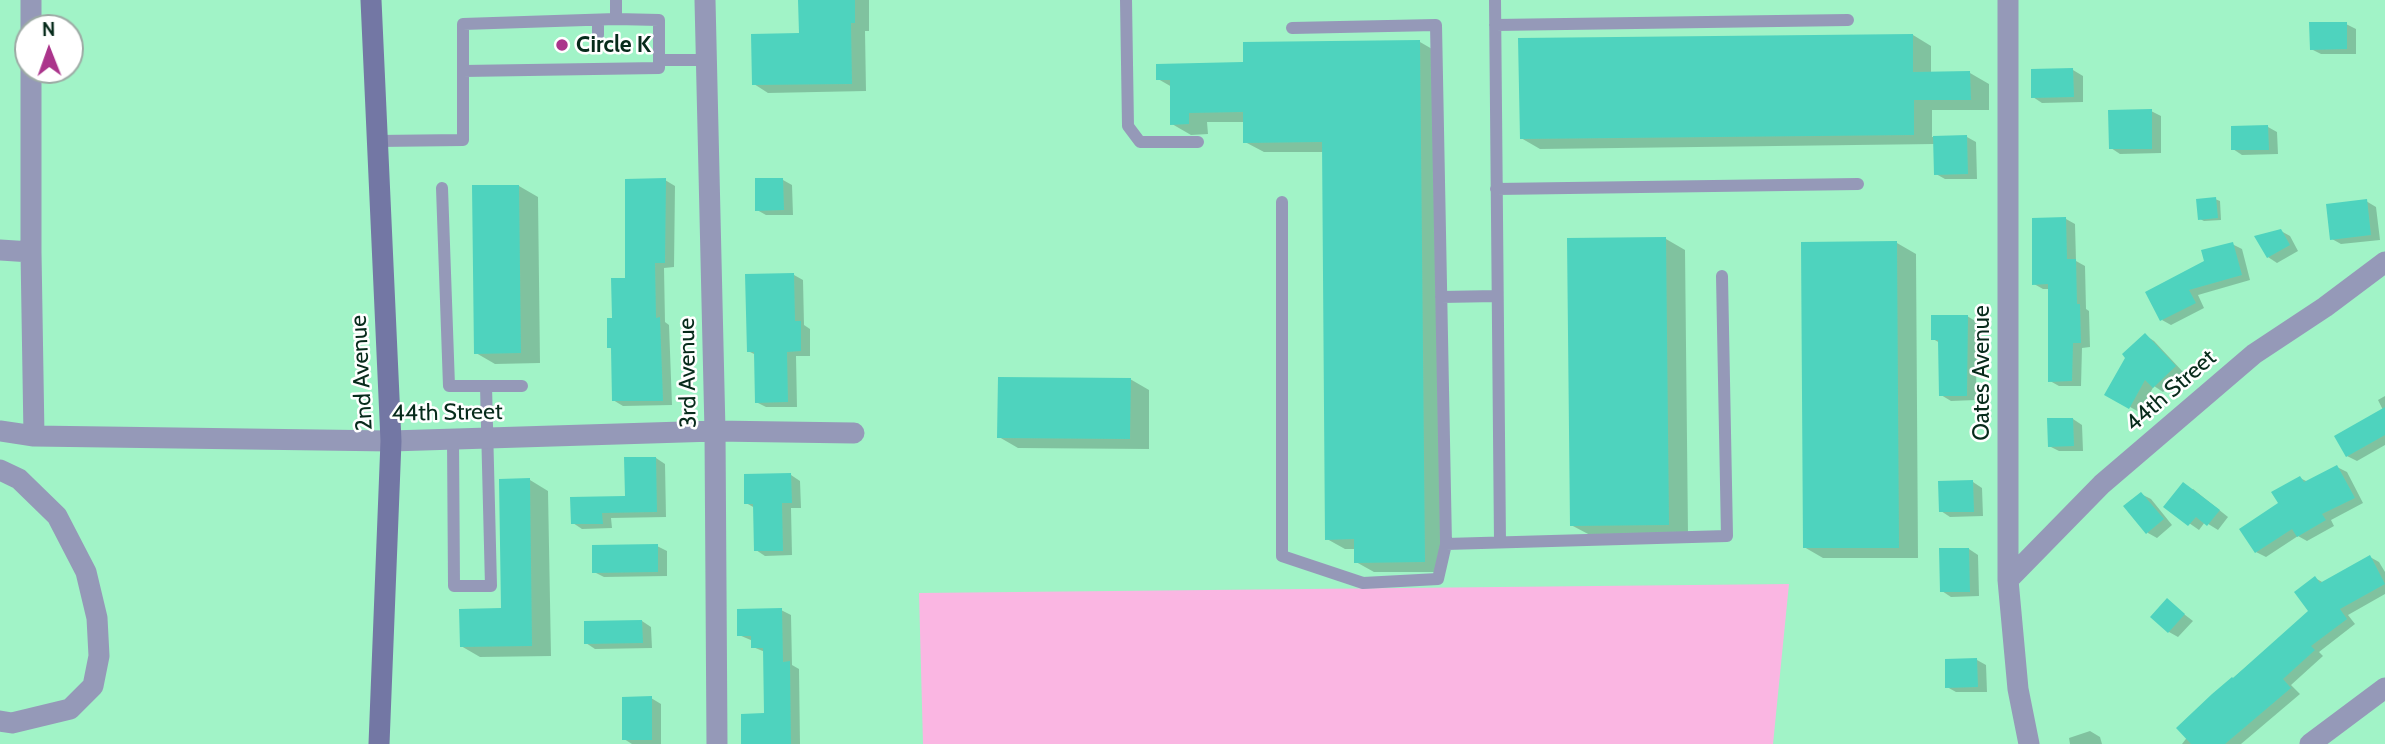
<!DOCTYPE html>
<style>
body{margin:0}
#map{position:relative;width:2385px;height:744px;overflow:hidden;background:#a1f3c7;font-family:Cabin,sans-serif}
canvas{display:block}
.north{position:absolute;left:14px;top:14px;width:70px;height:70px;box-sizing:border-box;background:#fff;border:2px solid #9caaa4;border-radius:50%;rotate:359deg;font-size:19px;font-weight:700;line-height:28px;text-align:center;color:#072b1b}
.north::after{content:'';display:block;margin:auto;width:24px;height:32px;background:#ab348b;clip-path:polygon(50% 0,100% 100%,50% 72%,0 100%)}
</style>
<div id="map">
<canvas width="2385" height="744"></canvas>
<div class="north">N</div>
</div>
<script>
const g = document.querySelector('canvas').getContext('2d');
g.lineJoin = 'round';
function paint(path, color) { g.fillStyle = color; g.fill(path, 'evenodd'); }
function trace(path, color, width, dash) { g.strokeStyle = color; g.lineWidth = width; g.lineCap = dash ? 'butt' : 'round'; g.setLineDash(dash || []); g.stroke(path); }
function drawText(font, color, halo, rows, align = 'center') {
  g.font = font + ' Cabin,sans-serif'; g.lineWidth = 5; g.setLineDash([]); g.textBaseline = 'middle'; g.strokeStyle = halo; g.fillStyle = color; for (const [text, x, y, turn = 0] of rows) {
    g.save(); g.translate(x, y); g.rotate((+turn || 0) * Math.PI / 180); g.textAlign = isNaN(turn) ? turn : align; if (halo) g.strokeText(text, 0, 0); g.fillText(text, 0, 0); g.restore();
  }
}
paint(new Path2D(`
 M 1789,584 L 1773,744 L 923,744 L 919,593 Z`), '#fab6e2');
paint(new Path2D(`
 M 800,0 L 869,0 L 869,31 L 865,31 L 866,91 L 768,93 L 754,84 L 801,35 Z
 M 2346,24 L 2356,29 L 2356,54 L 2321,54 L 2311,49 Z
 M 1913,35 L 1931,46 L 1931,74 L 1970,73 L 1989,84 L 1989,110 L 1932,110 L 1932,137 L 1967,137 L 1976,142 L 1977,179 L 1945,179 L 1936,174 L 1935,144 L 1540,149 L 1521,138 Z
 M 1420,42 L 1439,53 L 1443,572 L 1374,572 L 1356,562 L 1355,549 L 1345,549 L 1327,539 L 1323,152 L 1264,152 L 1245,142 L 1245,122 L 1207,122 L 1208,134 L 1191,135 L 1172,124 L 1172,87 L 1158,79 L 1244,64 Z
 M 2073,70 L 2083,76 L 2083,102 L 2042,103 L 2033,97 Z
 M 2151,111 L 2161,116 L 2161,153 L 2120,154 L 2111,148 Z
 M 2268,127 L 2277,132 L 2278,154 L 2242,155 L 2233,149 Z
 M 665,180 L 675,186 L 674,267 L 664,268 L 665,322 L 669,325 L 672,405 L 623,406 L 613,400 L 612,349 L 609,347 L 613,320 L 626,280 Z
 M 783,180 L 792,185 L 793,215 L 766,215 L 757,210 Z
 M 519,186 L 538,197 L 540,363 L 495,364 L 476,353 Z
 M 2215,199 L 2220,201 L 2221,220 L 2204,221 L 2200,219 Z
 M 2366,201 L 2376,207 L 2380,240 L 2341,244 L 2332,239 Z
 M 2066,219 L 2075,224 L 2076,261 L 2085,266 L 2086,309 L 2089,311 L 2090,347 L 2082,348 L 2081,386 L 2059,386 L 2050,381 L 2050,289 L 2043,289 L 2034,284 Z
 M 2281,231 L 2290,236 L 2298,251 L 2277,263 L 2268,257 Z
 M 1666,239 L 1685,250 L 1688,534 L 1590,535 L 1571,525 Z
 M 1897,243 L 1916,254 L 1918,558 L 1823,558 L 1804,547 Z
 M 2232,244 L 2242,249 L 2250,280 L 2198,295 L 2204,308 L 2171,325 L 2162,320 L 2206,262 Z
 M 794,275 L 803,280 L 804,325 L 810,329 L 810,356 L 796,356 L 797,407 L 766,407 L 756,402 L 756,355 L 748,351 Z
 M 1967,316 L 1977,322 L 1976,400 L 1951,401 L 1941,395 L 1940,343 L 1933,339 Z
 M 2145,335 L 2154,341 L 2184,373 L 2163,392 L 2154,386 L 2139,412 L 2107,394 Z
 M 1130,379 L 1149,390 L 1149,449 L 1018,448 L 999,437 Z
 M 2385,396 L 2385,445 L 2357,461 L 2347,456 L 2383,410 L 2378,400 Z
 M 2073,419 L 2082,425 L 2083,451 L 2059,451 L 2049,446 Z
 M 656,458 L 665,464 L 666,517 L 611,518 L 612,528 L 582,529 L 573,523 L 627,498 Z
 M 2337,467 L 2347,472 L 2363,503 L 2331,520 L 2334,526 L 2307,541 L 2298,536 L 2266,557 L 2256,552 L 2280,504 L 2300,478 L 2308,482 Z
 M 791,475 L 800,481 L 801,508 L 791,508 L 792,555 L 765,556 L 756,550 L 755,508 L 746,503 Z
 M 530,480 L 548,491 L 551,656 L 480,657 L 461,646 L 503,610 Z
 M 1973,482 L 1982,488 L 1983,516 L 1950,517 L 1941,511 Z
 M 2193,489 L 2228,517 L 2218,530 L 2205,522 L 2199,530 L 2166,507 Z
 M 2141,494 L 2151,499 L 2172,525 L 2157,538 L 2148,533 Z
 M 657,546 L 667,551 L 667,576 L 604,577 L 594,572 Z
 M 1969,549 L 1978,555 L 1979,596 L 1951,597 L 1942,591 Z
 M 2370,557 L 2379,562 L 2385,572 L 2385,594 L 2348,615 L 2355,624 L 2319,652 L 2323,656 L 2291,685 L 2300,694 L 2241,744 L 2182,744 L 2232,679 L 2311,611 L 2315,578 L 2324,583 Z
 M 2167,601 L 2193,621 L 2178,637 L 2169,632 Z
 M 781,610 L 791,615 L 792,665 L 799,669 L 800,744 L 743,744 L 766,715 L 765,652 L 753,647 L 753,641 L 739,635 Z
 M 642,621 L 651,627 L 652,648 L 595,649 L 586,643 Z
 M 1977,660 L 1986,665 L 1987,692 L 1956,692 L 1947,687 Z
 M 651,698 L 661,704 L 661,744 L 632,744 L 624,739 Z
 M 2090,731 L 2100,737 L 2102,744 L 2070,744 L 2069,738 Z`), '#0003');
paint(new Path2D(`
 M 798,0 L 855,0 L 855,23 L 851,23 L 852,84 L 752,85 L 751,34 L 799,33 Z
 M 2309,22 L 2347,22 L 2347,49 L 2310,50 Z
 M 1913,34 L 1913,72 L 1970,71 L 1971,100 L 1914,100 L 1914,135 L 1520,139 L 1518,38 Z
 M 1420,40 L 1425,562 L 1354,563 L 1354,539 L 1325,540 L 1322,142 L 1243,143 L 1243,112 L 1189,113 L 1189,124 L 1170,125 L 1170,80 L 1156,80 L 1156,64 L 1243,62 L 1243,42 Z
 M 2073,68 L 2074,97 L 2031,98 L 2031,69 Z
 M 2152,109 L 2152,149 L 2109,149 L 2108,110 Z
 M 2268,125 L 2269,150 L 2231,150 L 2231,126 Z
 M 1967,135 L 1968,174 L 1934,175 L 1933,136 Z
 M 666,178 L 665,263 L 655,263 L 656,318 L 660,317 L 663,401 L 612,401 L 611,348 L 607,348 L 607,318 L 612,318 L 611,278 L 625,278 L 625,179 Z
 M 755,178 L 783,178 L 784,210 L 755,211 Z
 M 472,185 L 519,185 L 521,353 L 474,354 Z
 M 2216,197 L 2218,218 L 2198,220 L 2196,199 Z
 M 2367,199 L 2371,235 L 2330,240 L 2326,204 Z
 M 2066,217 L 2067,259 L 2076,259 L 2077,304 L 2080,304 L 2081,343 L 2073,343 L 2072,381 L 2048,382 L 2048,284 L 2032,285 L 2032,218 Z
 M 2281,229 L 2290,245 L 2267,258 L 2254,236 Z
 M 1666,237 L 1669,525 L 1570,526 L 1567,238 Z
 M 1897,241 L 1899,548 L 1803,548 L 1801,242 Z
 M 2233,242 L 2242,275 L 2189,290 L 2196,303 L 2160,321 L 2145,292 L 2204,261 L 2201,250 Z
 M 794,273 L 795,321 L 801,321 L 801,351 L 787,352 L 788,402 L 755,403 L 754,352 L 747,352 L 745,274 Z
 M 1931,315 L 1968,315 L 1967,396 L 1939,396 L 1938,340 L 1931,340 Z
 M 2145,333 L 2176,366 L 2153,388 L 2145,380 L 2129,409 L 2104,395 L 2125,358 L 2122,354 Z
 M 998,377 L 1131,378 L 1130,439 L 997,438 Z
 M 2385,407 L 2385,435 L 2346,457 L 2334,436 Z
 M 2047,418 L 2073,418 L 2074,446 L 2048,447 Z
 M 624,457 L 656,457 L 657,512 L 602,513 L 603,524 L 571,524 L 570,497 L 625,496 Z
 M 2337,465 L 2355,498 L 2322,514 L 2326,520 L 2297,537 L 2292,529 L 2255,553 L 2239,529 L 2278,503 L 2271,492 L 2300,476 L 2304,482 Z
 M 791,473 L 792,503 L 782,503 L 783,551 L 754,551 L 753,504 L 744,504 L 744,474 Z
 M 530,478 L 532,646 L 460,647 L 459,609 L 501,608 L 499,479 Z
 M 1973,480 L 1974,512 L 1939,512 L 1938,481 Z
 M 2183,482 L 2220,510 L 2207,526 L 2196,517 L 2188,526 L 2163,507 Z
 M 2141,492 L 2164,519 L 2146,534 L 2123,506 Z
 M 658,544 L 658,572 L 592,573 L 592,545 Z
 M 1939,548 L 1969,548 L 1970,592 L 1940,592 Z
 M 2370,555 L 2385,584 L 2340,609 L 2347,619 L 2311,646 L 2315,650 L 2283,679 L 2291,688 L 2225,744 L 2191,744 L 2176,728 L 2212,694 L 2232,677 L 2233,678 L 2308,611 L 2294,592 L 2315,576 L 2320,583 Z
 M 2167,598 L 2185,614 L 2168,633 L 2150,617 Z
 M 782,608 L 783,662 L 790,661 L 791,744 L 741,744 L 741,714 L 764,713 L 763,648 L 751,648 L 751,636 L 737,636 L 737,609 Z
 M 642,620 L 643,643 L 584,644 L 584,621 Z
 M 1977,658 L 1978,687 L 1945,688 L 1945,659 Z
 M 652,696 L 652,740 L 622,740 L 622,697 Z`), '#4ed3be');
trace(new Path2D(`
 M 616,0 L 616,19
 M 1126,0 L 1128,126 L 1140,142 L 1198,142
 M 1495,0 L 1500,542
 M 1495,25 L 1848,20
 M 1292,28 L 1436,25 L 1446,544 L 1727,536 L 1722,276
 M 598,35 L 598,20
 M 659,60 L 706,60
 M 377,141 L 463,140 L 463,24 L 616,19 L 659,20 L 659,68 L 463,71
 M 442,188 L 449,386 L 522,386
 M 1496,189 L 1858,184
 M 1282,202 L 1282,556 L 1363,583 L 1438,579 L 1446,544
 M 1441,297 L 1497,296
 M 453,439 L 454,586 L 491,586 L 486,386`), '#9599b8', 12);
trace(new Path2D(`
 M 705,0 L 715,431 L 717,744
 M 2008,0 L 2008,580 L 2018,689 L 2029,744
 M 31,28 L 31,0
 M 31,70 L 31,252 L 34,436
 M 0,250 L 31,252
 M 0,431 L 34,436 L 391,441 L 715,431 L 854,433
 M 0,470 L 19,479 L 57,516 L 86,572 L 97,618 L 99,656 L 93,686 L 70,709 L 12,723 L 0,721
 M 2008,580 L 2102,484 L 2254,354 L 2325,307 L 2385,262
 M 2310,744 L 2385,688`), '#9599b8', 21);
trace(new Path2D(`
 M 371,0 L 391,441 L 379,744`), '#7377a4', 21);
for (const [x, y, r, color] of [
 [562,45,7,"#ab348b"]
]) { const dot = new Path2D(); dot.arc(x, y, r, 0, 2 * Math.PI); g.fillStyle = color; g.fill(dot); trace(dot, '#fff', 2.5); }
drawText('bold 23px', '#072b1b', '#fff', [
 ["Circle K",576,45]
], 'left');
drawText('23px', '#072b1b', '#fff', [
 ["2nd Avenue",362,373,-93],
 ["3rd Avenue",688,373,-91],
 ["Oates Avenue",1982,373,-90],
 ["44th Street",2171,391,-41],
 ["44th Street",447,413,-1]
]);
</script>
